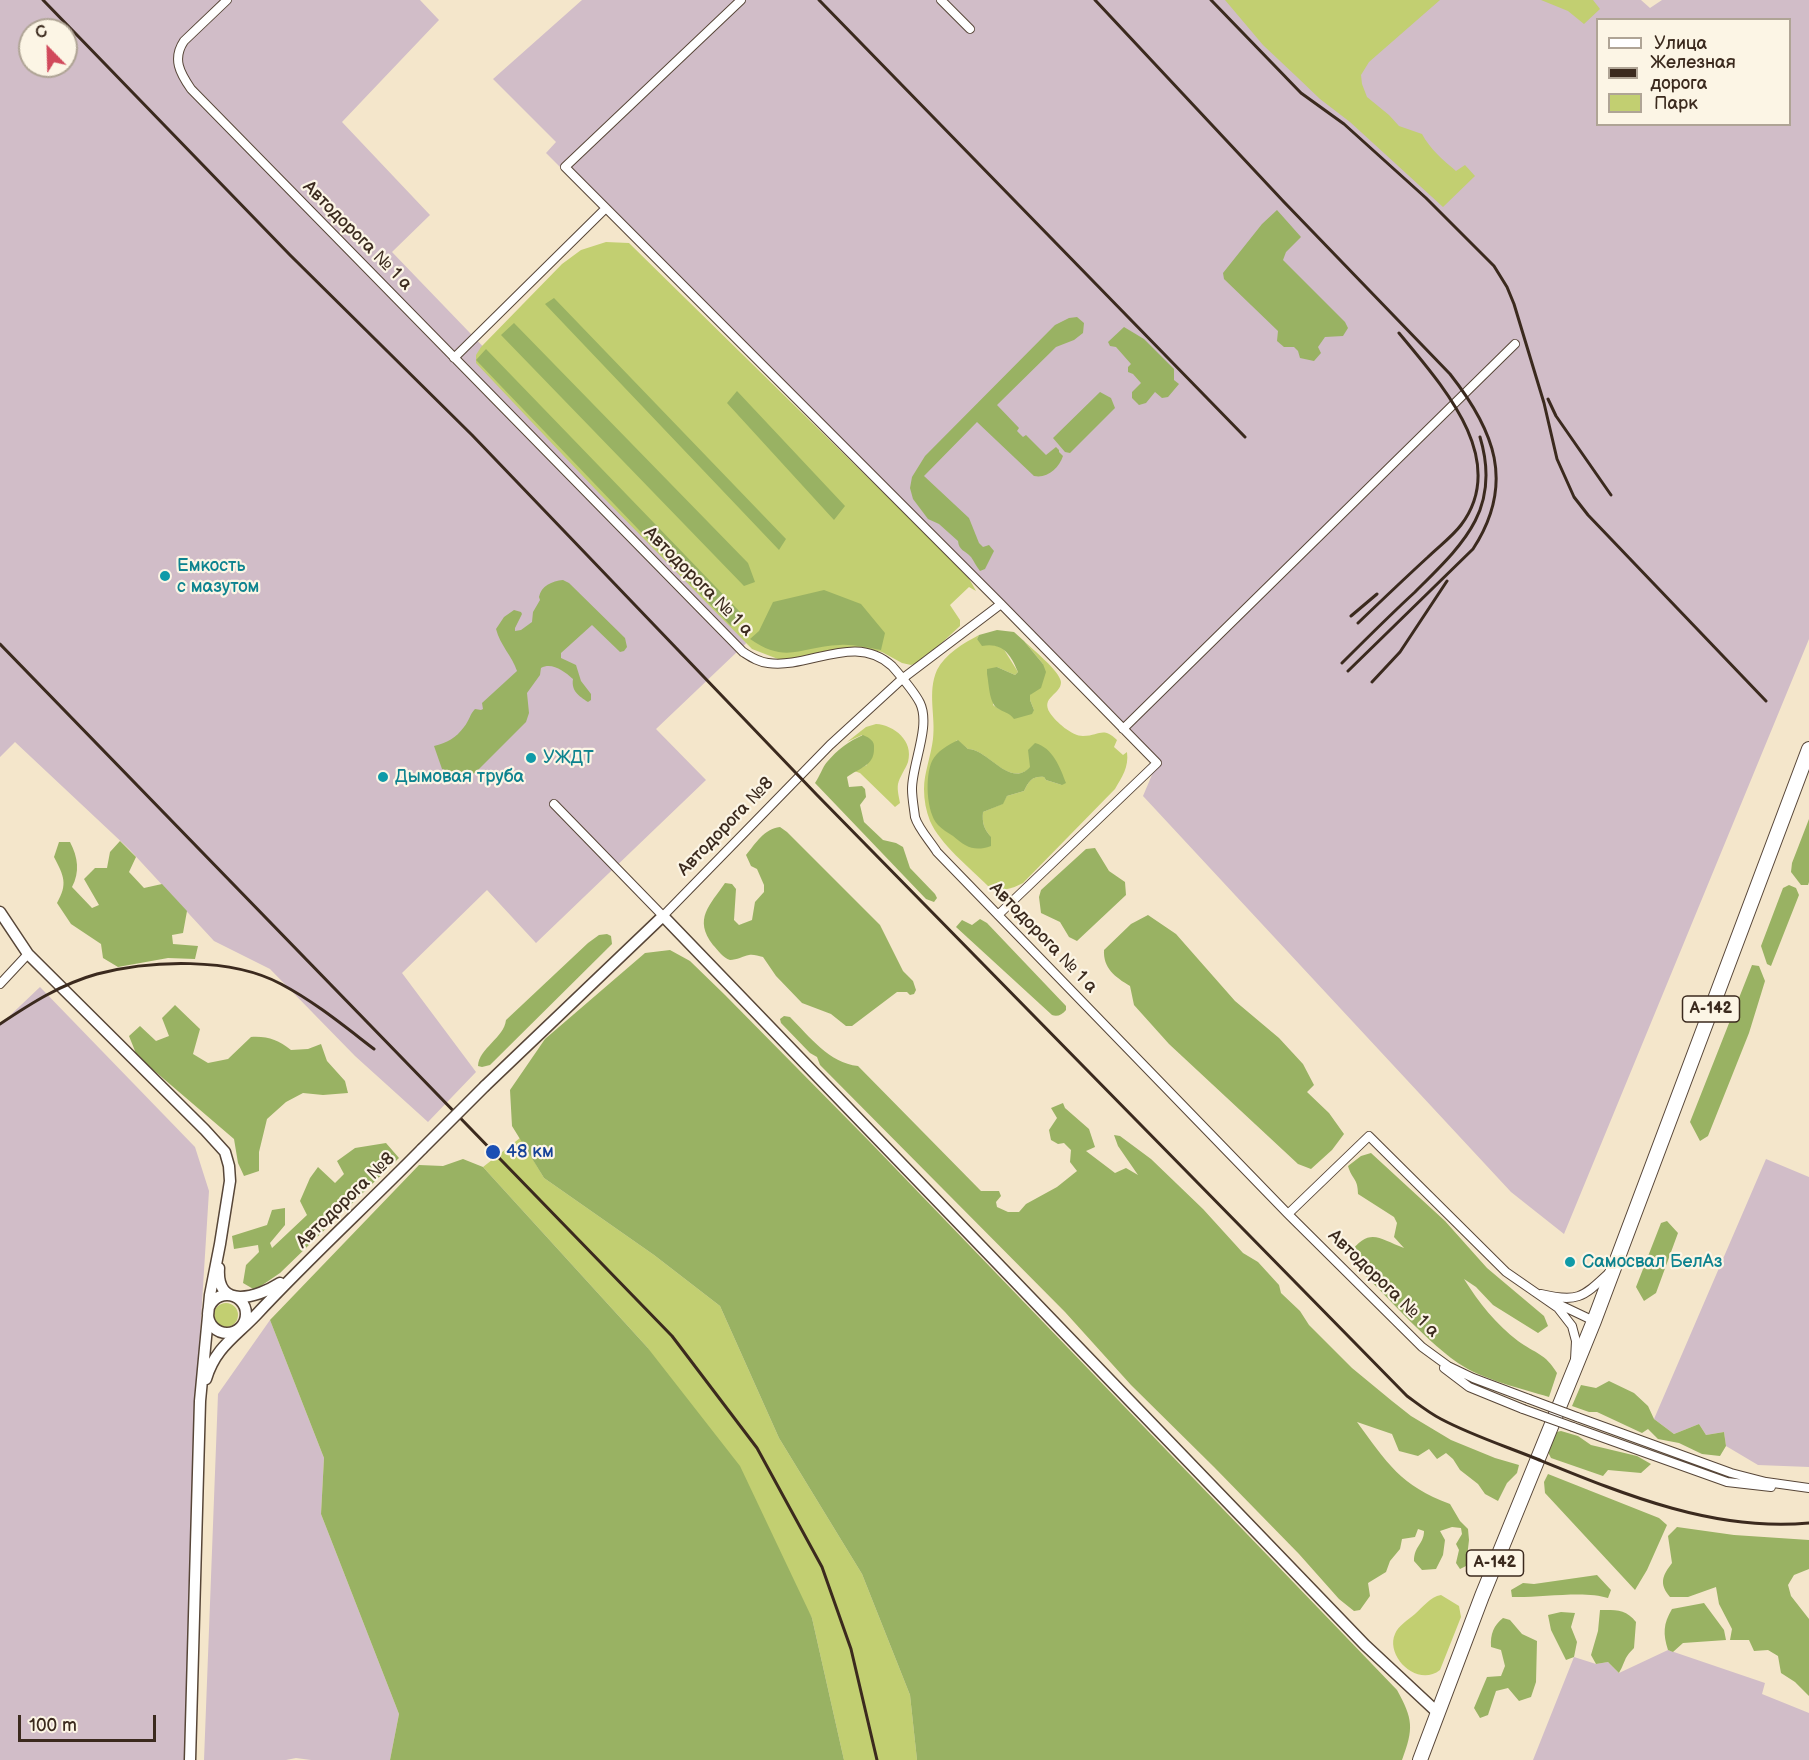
<!DOCTYPE html>
<meta charset="utf-8">
<style>
body{margin:0}
#map{position:relative;width:1809px;height:1760px;overflow:hidden;background:#f4e6cb;font-family:"Balsamiq Sans",sans-serif}
canvas{display:block}
.legend{position:absolute;left:1596px;top:18px;width:195px;height:108px;box-sizing:border-box;background:#fcf5e5;border:2px solid #afa495;margin:0;padding:8px 10px;list-style:none;font-size:18px;color:#3b2a1e}
.legend li{display:flex;align-items:center;gap:12px;height:30px}
.legend b{width:30px;border:2px solid #afa495}
.north{position:absolute;left:18px;top:18px;width:60px;height:60px;box-sizing:border-box;background:#fcf5e5;border:2px solid #afa495;border-radius:50%;rotate:337deg;font-size:16px;font-weight:700;line-height:24px;text-align:center;color:#3b2a1e}
.north::after{content:'';display:block;margin:auto;width:21px;height:27px;background:#d1495b;clip-path:polygon(50% 0,100% 100%,50% 72%,0 100%)}
.scale{position:absolute;left:18px;top:1715px;width:138px;height:27px;box-sizing:border-box;border:3px solid #3b2a1e;border-top:0;padding-left:8px;font-size:18px;line-height:21px;white-space:nowrap;color:#3b2a1e;-webkit-text-stroke:4px #fcf5e5;paint-order:stroke}
</style>
<div id="map">
<canvas width="1809" height="1760"></canvas>
<ul class="legend">
<li><b style="height:8px;background:#fff"></b>Улица</li>
<li><b style="height:8px;background:#3b2a1e"></b>Железная дорога</li>
<li><b style="height:16px;background:#c2cf71"></b>Парк</li>
</ul>
<div class="north">С</div>
<div class="scale">100 m</div>
</div>
<script>
const g = document.querySelector('canvas').getContext('2d');
g.lineJoin = 'round';
function paint(path, color) { g.fillStyle = color; g.fill(path, 'evenodd'); }
function trace(path, color, width, dash) { g.strokeStyle = color; g.lineWidth = width; g.lineCap = dash ? 'butt' : 'round'; g.setLineDash(dash || []); g.stroke(path); }
function drawText(font, color, halo, rows, align = 'center') {
  g.font = font + ' "Balsamiq Sans",sans-serif'; g.lineWidth = 4.5; g.setLineDash([]); g.textBaseline = 'middle'; g.strokeStyle = halo; g.fillStyle = color; for (const [text, x, y, turn = 0] of rows) {
    g.save(); g.translate(x, y); g.rotate((+turn || 0) * Math.PI / 180); g.textAlign = isNaN(turn) ? turn : align; if (halo) g.strokeText(text, 0, 0); g.fillText(text, 0, 0); g.restore();
  }
}
paint(new Path2D(`
 M 0,0 L 420,0 L 439,20 L 342,122 L 430,215 L 392,252 L 729,602 L 759,631 L 656,729 L 706,780 L 536,943 L 487,890 L 402,973 L 476,1072 L 428,1122 L 355,1056 L 270,969 L 214,941 L 129,849 L 15,742 L 0,757 ZM 30,30 L 66,30 L 66,66 L 30,66 Z
 M 582,0 L 1641,0 L 1650,8 L 1662,0 L 1809,0 L 1809,639 L 1564,1234 L 1511,1192 L 1143,796 L 1157,763 L 546,153 L 556,142 L 493,79 ZM 1598,20 L 1790,20 L 1790,124 L 1598,124 Z
 M 40,987 L 195,1147 L 209,1191 L 196,1398 L 184,1760 L 0,1760 L 0,1025 Z
 M 1766,1159 L 1809,1177 L 1809,1467 L 1758,1465 L 1726,1446 L 1724,1432 L 1706,1435 L 1699,1424 L 1674,1434 L 1654,1419 Z
 M 270,1320 L 324,1458 L 321,1514 L 399,1714 L 390,1760 L 311,1760 L 296,1758 L 286,1760 L 204,1760 L 218,1394 Z
 M 1668,1650 L 1765,1683 L 1762,1694 L 1809,1713 L 1809,1760 L 1533,1760 L 1574,1657 L 1596,1664 L 1608,1662 L 1619,1673 Z`), '#d1bdc8');
paint(new Path2D(`
 M 1225,0 L 1440,0 L 1369,62 L 1361,75 L 1362,84 L 1367,97 L 1389,115 L 1399,126 L 1422,134 C 1430,149 1443,160 1456,171 L 1465,165 L 1475,176 L 1443,207 L 1350,122 L 1320,99 L 1297,77 L 1263,45 Z
 M 1541,0 L 1593,0 L 1600,9 L 1584,24 L 1568,11 Z
 M 606,242 L 629,243 L 967,575 L 976,591 L 969,587 L 950,605 L 960,620 L 960,626 L 922,661 L 911,665 L 902,663 L 882,652 L 860,647 L 837,649 L 796,659 L 778,659 L 752,649 L 597,491 L 476,363 L 476,355 L 481,347 L 562,264 L 581,250 Z
 M 979,635 L 977,639 L 1003,648 L 1018,672 L 1015,675 L 997,667 L 993,705 C 1005,715 1018,711 1034,710 L 1030,700 L 1030,695 L 1043,664 L 1024,641 C 1032,649 1060,671 1061,682 C 1061,695 1040,697 1050,713 C 1056,722 1072,736 1083,736 C 1100,736 1102,726 1117,740 L 1114,747 L 1123,755 L 1127,752 C 1129,767 1122,777 1115,789 L 1023,883 C 1009,890 1002,892 988,886 C 970,868 940,844 930,821 C 926,811 924,800 924,789 C 924,773 931,756 933,739 C 936,717 927,692 937,670 C 945,654 964,643 979,635 ZM 957,740 L 968,749 C 988,749 1009,789 1031,767 L 1062,785 L 1046,780 L 1044,777 C 1032,776 1029,781 1024,791 L 1007,796 L 1002,804 L 983,812 C 982,823 984,829 991,837 L 928,783 Z
 M 876,724 C 894,725 914,741 908,762 C 905,770 900,776 898,784 C 897,790 899,797 900,803 L 895,807 L 860,773 L 854,771 L 867,765 L 862,735 L 847,742 L 866,727 Z
 M 520,1138 L 544,1178 L 654,1255 L 720,1306 L 779,1438 L 862,1574 L 910,1695 L 917,1760 L 844,1760 L 812,1618 L 647,1347 L 483,1167 Z
 M214 1315a12 12 0 1 1 24 0a12 12 0 1 1-24 0Z
 M 1441,1595 L 1459,1606 L 1461,1617 L 1440,1670 C 1417,1688 1385,1656 1395,1634 C 1398,1626 1408,1620 1415,1614 C 1423,1607 1430,1597 1441,1595 Z`), '#c2cf71');
paint(new Path2D(`
 M 1277,210 L 1301,237 L 1286,252 L 1283,260 L 1345,322 L 1348,328 L 1343,336 L 1325,337 L 1318,347 L 1321,353 L 1314,361 L 1300,358 L 1298,351 L 1294,347 L 1284,347 L 1277,341 L 1278,331 L 1224,279 L 1223,273 L 1262,224 Z
 M 554,298 L 786,539 L 779,550 L 545,304 Z
 M 1077,317 L 1084,323 L 1083,333 L 1074,340 L 1056,347 L 997,405 L 1019,428 L 1017,431 L 1023,437 L 1026,435 L 1046,455 L 1056,447 L 1059,450 L 1059,452 L 1063,456 C 1059,468 1047,479 1034,476 L 977,422 L 924,476 L 969,518 L 979,543 L 983,547 L 989,545 L 994,551 L 985,569 L 980,571 C 976,566 974,561 971,557 C 965,550 959,551 958,541 L 939,524 L 928,519 L 913,499 L 910,488 L 912,477 L 925,456 L 1055,325 L 1069,318 Z
 M 514,323 L 748,563 L 755,582 L 744,586 L 501,335 Z
 M 1124,327 L 1144,339 L 1174,369 L 1174,380 L 1179,384 L 1168,397 L 1162,398 L 1155,392 L 1146,403 L 1139,405 L 1132,398 L 1132,392 L 1141,383 L 1133,374 L 1128,372 L 1128,367 L 1131,364 L 1116,347 L 1110,346 L 1108,342 Z
 M 486,349 L 741,613 L 731,626 L 476,360 Z
 M 737,391 L 845,506 L 834,520 L 727,403 Z
 M 1100,392 L 1111,398 L 1115,408 L 1070,453 L 1065,452 L 1053,438 Z
 M 563,580 L 569,583 L 625,638 L 627,647 L 624,651 L 620,652 L 592,625 L 561,653 L 561,658 L 576,665 L 581,681 L 591,694 L 591,700 L 588,702 C 579,696 571,691 573,679 C 564,671 552,662 541,668 L 540,675 L 527,693 L 529,713 L 526,722 L 475,773 L 466,776 L 442,769 L 434,746 C 447,743 456,738 464,727 C 469,721 470,714 475,709 L 481,710 L 483,709 L 482,703 L 517,671 C 512,656 500,645 496,629 L 504,617 L 514,610 L 521,612 L 522,614 L 515,628 L 515,631 L 521,630 L 532,622 L 533,612 L 540,600 L 539,597 C 541,586 552,581 563,580 Z
 M 824,590 L 861,604 L 885,633 L 881,650 C 868,648 853,644 840,645 C 802,646 787,665 750,639 L 759,631 L 773,602 Z
 M 997,630 L 1014,632 L 1024,641 L 1043,664 L 1046,672 L 1041,688 L 1030,695 L 1030,700 L 1034,710 L 1032,714 L 1014,719 C 1009,712 1004,713 997,708 C 989,702 989,684 987,674 L 987,669 L 997,667 L 1015,675 L 1018,672 C 1011,654 1002,642 982,646 L 977,639 L 979,635 Z
 M 863,735 C 870,738 875,741 874,749 C 874,766 859,768 847,777 L 849,787 L 862,786 L 865,789 L 866,797 L 860,805 L 864,822 L 883,840 L 896,843 L 903,847 L 910,868 L 935,894 L 937,898 L 934,902 L 926,899 L 815,783 C 820,776 822,768 827,762 C 837,750 849,741 863,735 Z
 M 958,740 L 968,749 C 988,749 1010,789 1030,767 L 1028,750 L 1035,743 C 1053,748 1060,767 1066,783 L 1062,785 L 1046,780 L 1044,777 C 1032,776 1029,781 1024,791 L 1007,796 L 1003,804 L 983,812 C 982,823 984,829 991,837 L 991,846 C 974,852 966,847 953,836 C 948,833 942,829 938,825 C 926,812 925,776 932,761 C 937,751 948,745 958,740 Z
 M 1809,819 L 1809,882 L 1808,885 L 1801,885 L 1791,872 L 1792,863 Z
 M 780,827 L 787,832 L 880,925 L 903,971 L 913,981 L 916,990 L 914,994 L 910,995 L 907,992 L 897,992 L 852,1026 L 846,1026 L 831,1014 L 802,1003 L 776,976 L 763,957 C 758,956 753,954 749,955 C 743,956 737,960 730,960 C 723,958 718,950 713,945 C 693,919 710,905 725,883 L 732,884 L 736,889 L 734,920 L 739,925 L 752,920 L 755,902 L 764,892 L 764,885 L 757,869 L 751,866 L 746,855 C 756,843 764,829 780,827 Z
 M 120,841 L 136,857 L 129,872 L 144,888 L 162,884 L 187,911 L 183,933 L 172,935 L 173,944 L 198,946 L 195,959 L 168,958 L 118,967 L 103,958 L 101,944 L 71,924 L 57,903 C 68,884 64,876 54,857 L 59,842 L 70,842 C 78,857 80,872 72,887 L 92,908 L 99,905 L 84,879 L 95,868 L 107,868 L 110,852 Z
 M 1095,848 L 1109,871 L 1125,882 L 1126,895 L 1077,941 L 1069,937 L 1060,922 L 1041,913 L 1039,897 L 1041,890 L 1086,849 Z
 M 1789,885 L 1796,888 L 1799,895 L 1771,966 L 1767,964 L 1761,946 L 1783,888 Z
 M 1148,915 L 1176,934 L 1235,1001 L 1279,1038 L 1303,1064 L 1314,1085 L 1307,1092 L 1329,1113 L 1344,1134 L 1332,1150 L 1311,1169 L 1298,1164 L 1169,1044 L 1134,1005 L 1130,986 C 1115,977 1103,968 1104,950 L 1131,924 Z
 M 980,919 L 987,923 L 1066,1006 L 1066,1010 C 1062,1015 1057,1017 1052,1015 L 956,927 L 962,920 L 972,925 Z
 M 607,934 L 611,936 L 612,944 L 490,1065 L 482,1067 L 478,1066 C 479,1048 504,1038 506,1020 L 588,943 L 599,935 Z
 M 670,950 L 690,961 L 725,995 L 870,1142 L 1397,1690 C 1413,1719 1414,1728 1402,1760 L 917,1760 L 910,1695 L 862,1574 L 779,1438 L 720,1306 L 654,1255 L 544,1178 L 512,1126 L 510,1090 L 545,1039 L 645,953 Z
 M 1752,965 L 1759,966 L 1765,981 L 1749,1033 L 1708,1136 L 1700,1141 L 1690,1122 Z
 M 175,1005 L 200,1029 L 193,1054 L 208,1063 L 228,1059 L 251,1037 C 268,1036 278,1040 291,1050 L 308,1049 L 321,1044 L 327,1061 L 345,1081 L 348,1093 L 323,1095 L 303,1093 L 286,1102 L 267,1119 L 259,1152 L 259,1171 L 244,1176 L 238,1163 L 234,1139 L 137,1056 L 129,1036 L 140,1026 L 156,1041 L 169,1036 L 162,1018 Z
 M 784,1016 L 790,1017 C 809,1036 829,1063 858,1066 L 981,1191 L 999,1191 L 1001,1196 L 996,1202 L 997,1207 L 1008,1212 L 1019,1212 L 1026,1204 L 1057,1187 L 1077,1171 L 1070,1162 L 1071,1150 L 1064,1143 L 1058,1144 L 1051,1140 L 1049,1130 L 1057,1118 L 1051,1108 L 1063,1103 L 1065,1108 L 1089,1129 L 1095,1147 L 1086,1151 L 1115,1173 L 1126,1168 L 1138,1175 L 1118,1146 L 1114,1135 L 1120,1136 L 1151,1159 L 1203,1209 L 1243,1253 L 1258,1262 L 1279,1285 L 1281,1293 L 1300,1311 L 1309,1325 L 1352,1368 L 1392,1401 L 1411,1416 L 1451,1440 L 1495,1458 L 1519,1465 L 1517,1473 L 1507,1483 L 1498,1501 L 1485,1494 L 1478,1484 L 1460,1470 L 1453,1459 L 1446,1453 L 1437,1459 L 1429,1449 L 1418,1456 L 1399,1451 L 1392,1434 L 1357,1422 C 1387,1463 1401,1486 1450,1504 L 1460,1521 L 1468,1529 L 1469,1540 L 1466,1566 L 1460,1569 L 1456,1563 L 1459,1550 L 1456,1544 L 1462,1534 L 1461,1528 L 1452,1527 L 1440,1531 L 1445,1540 L 1443,1555 L 1436,1569 L 1422,1570 L 1414,1561 C 1414,1546 1424,1544 1424,1531 L 1418,1529 L 1415,1537 L 1402,1539 L 1400,1549 L 1390,1561 L 1386,1572 L 1368,1583 L 1370,1596 L 1360,1610 L 1354,1611 L 1339,1599 L 1299,1554 L 1214,1467 L 1131,1385 L 1065,1312 L 820,1065 L 817,1057 L 810,1053 L 781,1023 L 780,1019 Z
 M 386,1143 L 399,1158 L 280,1273 L 255,1290 L 243,1283 L 246,1265 L 259,1252 L 258,1245 L 234,1249 L 232,1236 L 267,1225 L 272,1210 L 285,1208 L 285,1225 L 270,1243 L 272,1248 L 307,1215 L 300,1201 L 310,1178 L 318,1167 L 335,1183 L 344,1174 L 337,1161 L 355,1148 Z
 M 1371,1153 L 1445,1221 L 1487,1268 L 1544,1316 L 1548,1326 L 1538,1333 L 1493,1305 L 1476,1287 L 1464,1279 C 1479,1303 1496,1324 1518,1341 C 1536,1354 1545,1353 1557,1373 L 1549,1397 C 1520,1388 1483,1380 1458,1363 C 1419,1335 1388,1296 1353,1264 L 1349,1254 C 1370,1226 1379,1239 1404,1248 L 1394,1237 L 1397,1223 L 1394,1217 L 1358,1194 C 1358,1178 1352,1180 1348,1166 L 1361,1156 Z
 M 463,1159 L 483,1167 L 647,1347 L 740,1466 L 812,1618 L 844,1760 L 390,1760 L 399,1714 L 321,1514 L 324,1458 L 270,1320 L 419,1165 L 443,1166 Z
 M 1667,1221 L 1678,1233 L 1656,1293 L 1644,1301 L 1636,1287 L 1661,1223 Z
 M 1609,1381 L 1634,1393 L 1648,1406 L 1654,1419 L 1674,1434 L 1699,1424 L 1706,1435 L 1724,1432 L 1726,1446 L 1720,1456 L 1702,1454 L 1679,1443 L 1658,1439 L 1648,1429 L 1642,1433 L 1597,1412 L 1589,1412 L 1572,1406 L 1581,1385 L 1596,1388 Z
 M 1561,1431 L 1578,1436 L 1591,1445 L 1637,1456 L 1651,1464 L 1641,1473 L 1608,1470 L 1603,1476 L 1551,1458 L 1546,1448 L 1552,1433 Z
 M 1548,1474 L 1659,1518 L 1667,1525 L 1647,1570 L 1635,1590 L 1545,1493 L 1544,1482 Z
 M 1677,1527 L 1734,1535 L 1809,1540 L 1809,1569 L 1794,1575 L 1788,1585 L 1791,1596 L 1809,1619 L 1809,1696 L 1795,1682 L 1781,1673 L 1778,1656 L 1768,1650 L 1754,1651 L 1749,1640 L 1730,1640 L 1732,1629 L 1719,1604 L 1716,1587 L 1688,1597 L 1670,1597 C 1659,1584 1662,1576 1672,1563 L 1668,1536 Z
 M 1597,1575 L 1611,1590 L 1608,1598 C 1585,1590 1539,1598 1512,1597 L 1511,1590 L 1523,1583 L 1534,1584 Z
 M 1704,1603 L 1724,1630 L 1726,1640 L 1683,1643 L 1673,1652 L 1668,1650 C 1663,1634 1663,1624 1672,1609 Z
 M 1600,1610 C 1616,1610 1626,1609 1636,1622 L 1634,1648 C 1623,1659 1626,1661 1619,1673 L 1608,1662 L 1596,1664 L 1591,1655 L 1598,1631 Z
 M 1561,1612 L 1575,1613 L 1571,1627 L 1577,1642 L 1574,1657 L 1566,1660 L 1551,1630 L 1548,1615 Z
 M 1503,1618 L 1510,1620 L 1522,1634 L 1537,1641 L 1536,1682 L 1531,1697 L 1519,1701 L 1508,1688 L 1496,1691 L 1488,1715 L 1480,1718 L 1474,1708 L 1487,1677 L 1501,1676 L 1505,1666 L 1501,1650 L 1491,1647 C 1490,1634 1494,1625 1503,1618 Z`), '#99b263');
const minor = new Path2D(`
 M 227,0 L 184,41 C 172,59 180,73 191,89 L 743,652 C 751,657 758,662 768,663 C 810,669 855,632 892,666 C 899,674 915,693 920,703 C 931,726 912,764 912,789 C 912,798 914,808 915,817 C 918,828 930,841 937,852 L 1288,1214 L 1422,1347 L 1448,1366 L 1473,1378 L 1529,1399
 M 741,0 L 565,167 L 1001,604 L 1157,763 L 998,915
 M 941,0 L 970,29
 M 454,358 L 605,209
 M 1123,729 L 1515,344
 M 554,804 L 663,916 L 830,745 L 902,679 L 1001,604
 M 0,984 L 28,954
 M 1288,1214 L 1369,1136 L 1506,1272 L 1558,1308 L 1572,1326 L 1576,1341 L 1575,1360
 M 1541,1294 C 1579,1303 1583,1297 1611,1271
 M 1554,1302 L 1594,1321
 M 1444,1368 L 1469,1387 L 1523,1409
 M 1577,1417 L 1731,1473 L 1766,1482 L 1809,1488
 M 1573,1427 L 1727,1482 L 1771,1487`);
const tertiary = new Path2D(`
 M 0,912 L 28,954 L 205,1130 L 225,1152 L 229,1166 L 230,1181 L 220,1244 L 210,1295 L 200,1401 L 190,1760
 M 485,1086 L 663,916 L 1365,1645 L 1438,1713
 M 219,1268 C 216,1311 258,1297 280,1283
 M208 1314a19 19 0 1 1 38 0a19 19 0 1 1-38 0Z
 M 206,1379 C 215,1348 235,1337 256,1315 C 309,1258 367,1205 422,1149`);
const trunk = new Path2D(`
 M 1420,1760 L 1482,1596 L 1594,1321 L 1809,749`);
trace(minor, '#574638', 10);
trace(tertiary, '#574638', 13);
trace(trunk, '#574638', 16);
trace(minor, '#fff', 8);
trace(tertiary, '#fff', 10);
trace(trunk, '#fff', 14);
trace(new Path2D(`
 M 43,0 L 290,255 L 472,435 L 817,795 L 1407,1396 C 1418,1404 1429,1413 1441,1419 C 1471,1435 1505,1446 1537,1459 C 1623,1494 1714,1532 1809,1523
 M 819,0 L 1245,437
 M 1095,0 L 1284,202 L 1450,374 C 1494,430 1516,483 1473,549 L 1348,671
 M 1211,0 L 1301,93 L 1344,124 L 1426,198 L 1494,266 L 1507,287 L 1514,304 L 1544,403 L 1557,459 L 1574,497 L 1588,515 L 1766,701
 M 1548,399 L 1556,416 L 1611,495
 M 1351,616 L 1377,594
 M 1358,623 C 1381,601 1404,579 1428,557 C 1438,547 1452,537 1461,525 C 1511,459 1440,383 1399,333
 M 0,644 L 672,1336 L 757,1448 L 822,1567 L 851,1649 L 877,1760
 M 1342,663 C 1366,639 1390,615 1415,592 C 1462,545 1502,510 1480,437
 M 1372,682 L 1400,652 L 1447,581
 M 0,1024 C 30,1004 61,984 97,974 C 151,960 231,957 281,984 C 315,1002 344,1026 374,1049`), '#3b2a1e', 3);
const minorBridge = new Path2D(`
 M 1529,1399 L 1577,1417
 M 1523,1409 L 1573,1427`);
const tertiaryBridge = new Path2D(`
 M 422,1149 L 485,1086`);
trace(minorBridge, '#574638', 10, []);
trace(tertiaryBridge, '#574638', 13, []);
trace(minorBridge, '#fff', 8);
trace(tertiaryBridge, '#fff', 10);
for (const [x, y, r, color] of [
 [165,576,6,"#0f9aa8"],
 [531,758,6,"#0f9aa8"],
 [383,777,6,"#0f9aa8"],
 [493,1152,8,"#1a4fb4"],
 [1570,1262,6,"#0f9aa8"]
]) { const dot = new Path2D(); dot.arc(x, y, r, 0, 2 * Math.PI); g.fillStyle = color; g.fill(dot); trace(dot, '#fcf5e5', 2); }
for (const [x, y, w] of [
 [1711,1009,57],
 [1495,1563,57]
]) { const box = new Path2D(); box.roundRect(x - w / 2, y - 13, w, 26, 4.5); g.fillStyle = '#fcf5e5'; g.fill(box); trace(box, '#3b2a1e', 1.5); }
drawText('bold 16px', '#3b2a1e', null, [
 ["А-142",1711,1009],
 ["А-142",1495,1563]
]);
drawText('18px', '#3b2a1e', '#fcf5e5', [
 ["Автодорога № 1 а",357,236,45],
 ["Автодорога № 1 а",698,582,45],
 ["Автодорога №8",726,827,-46],
 ["Автодорога № 1 а",1043,938,46],
 ["Автодорога №8",346,1201,-44],
 ["Автодорога № 1 а",1383,1284,44]
]);
drawText('18px', '#0d838f', '#fcf5e5', [
 ["Емкость",177,566],
 ["с мазутом",177,587],
 ["УЖДТ",543,758],
 ["Дымовая труба",395,777],
 ["Самосвал БелАз",1582,1262]
], 'left');
drawText('18px', '#164399', '#fcf5e5', [
 ["48 км",506,1152]
], 'left');
</script>
